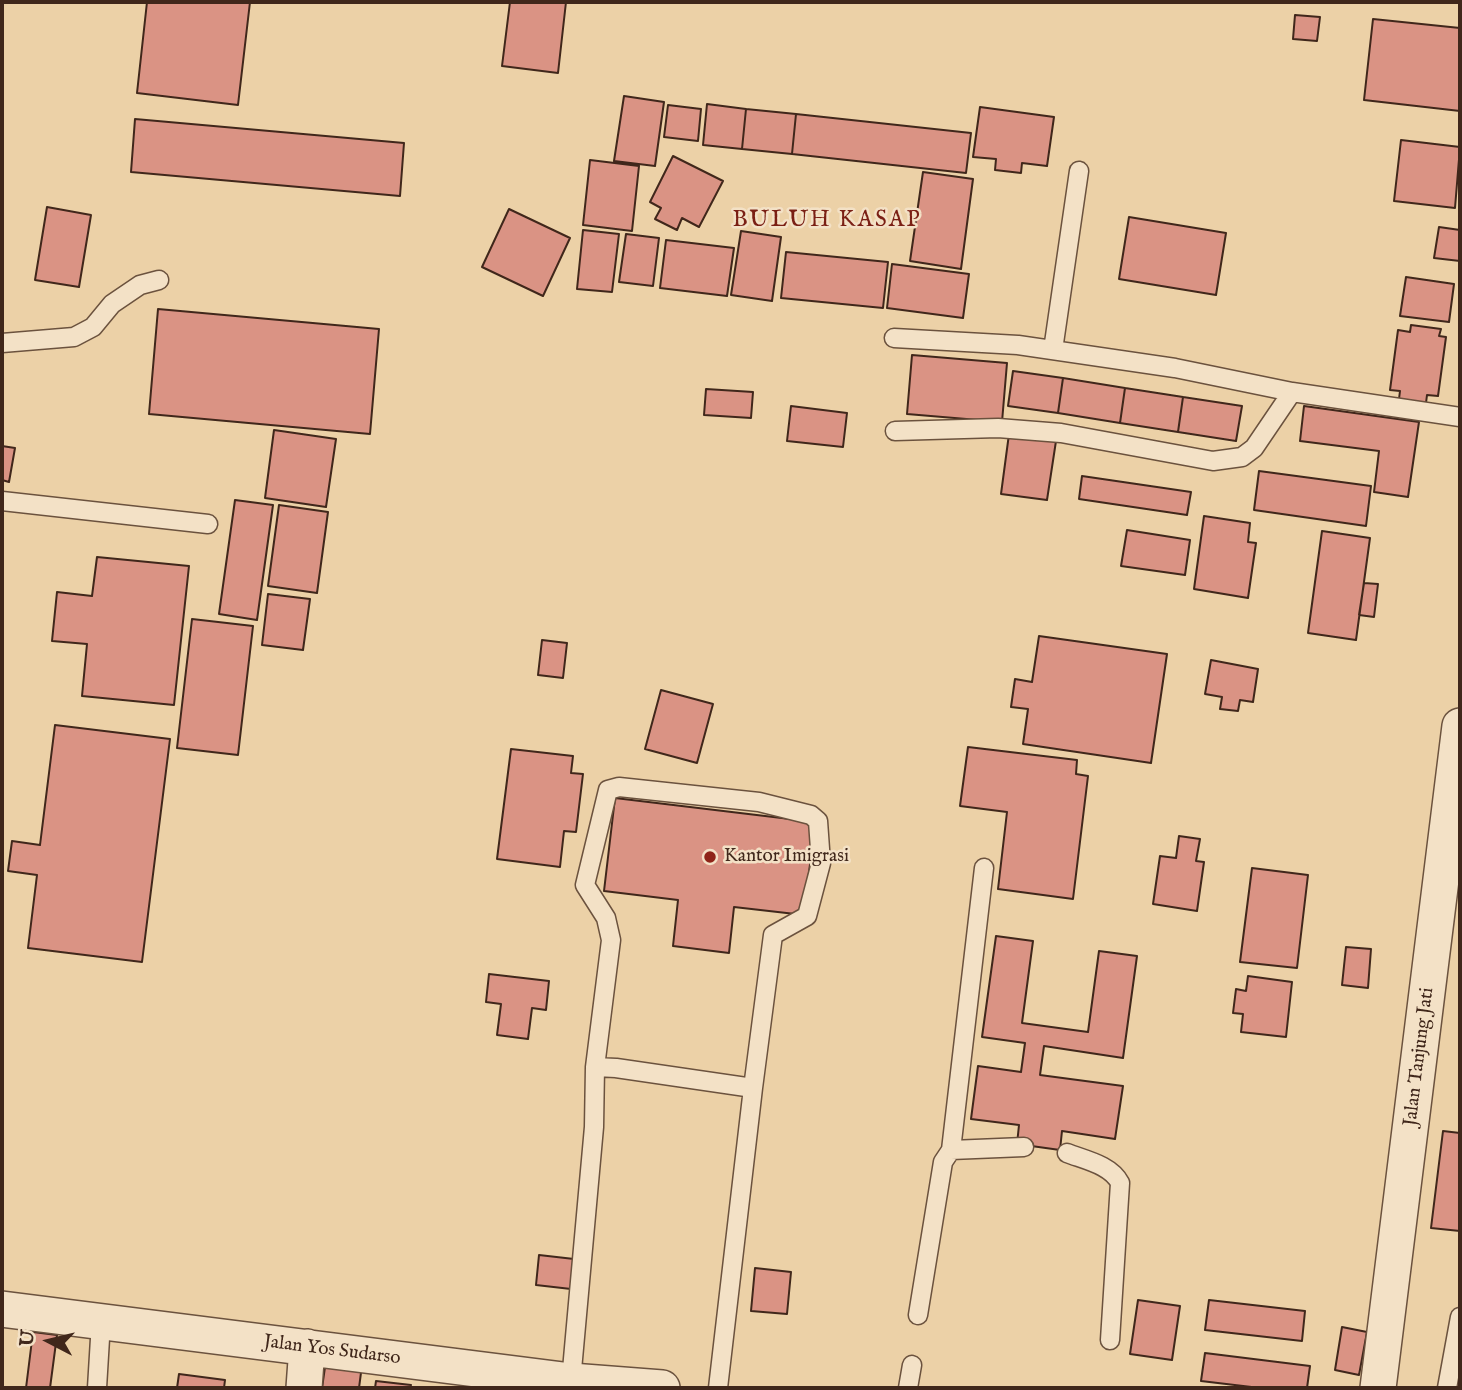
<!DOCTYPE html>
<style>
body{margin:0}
#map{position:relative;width:1462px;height:1390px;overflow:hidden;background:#ecd1a7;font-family:"IM FELL English",serif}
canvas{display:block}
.frame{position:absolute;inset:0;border:4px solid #40271b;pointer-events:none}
.north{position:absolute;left:14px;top:1306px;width:70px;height:70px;-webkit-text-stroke:5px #f3e1c6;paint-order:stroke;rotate:277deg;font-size:19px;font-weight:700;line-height:28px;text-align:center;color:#40271b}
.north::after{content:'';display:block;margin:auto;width:24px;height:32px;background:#40271b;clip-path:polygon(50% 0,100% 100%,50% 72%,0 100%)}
</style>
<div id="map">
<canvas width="1462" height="1390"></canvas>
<div class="frame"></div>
<div class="north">U</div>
</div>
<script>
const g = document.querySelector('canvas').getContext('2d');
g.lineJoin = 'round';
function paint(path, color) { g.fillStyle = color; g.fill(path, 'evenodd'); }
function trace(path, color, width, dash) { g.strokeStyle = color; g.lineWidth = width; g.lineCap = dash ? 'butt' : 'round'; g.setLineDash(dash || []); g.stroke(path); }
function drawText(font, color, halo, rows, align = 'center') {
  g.font = font + ' "IM FELL English",serif'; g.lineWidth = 5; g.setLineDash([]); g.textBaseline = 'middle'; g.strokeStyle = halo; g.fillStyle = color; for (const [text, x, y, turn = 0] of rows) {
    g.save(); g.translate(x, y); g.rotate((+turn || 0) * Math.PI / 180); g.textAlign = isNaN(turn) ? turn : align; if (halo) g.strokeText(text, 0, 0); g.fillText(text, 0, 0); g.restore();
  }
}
const building = new Path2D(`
 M 147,2 L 250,2 L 238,105 L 137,93 Z
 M 510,2 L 566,2 L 558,73 L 502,66 Z
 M 1295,15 L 1320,17 L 1317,41 L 1293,39 Z
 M 1373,19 L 1460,28 L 1460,111 L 1364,100 Z
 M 624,96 L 664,102 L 655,166 L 614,161 Z
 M 707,104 L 746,109 L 742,149 L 703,145 Z
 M 668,105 L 701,109 L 698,141 L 664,137 Z
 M 980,107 L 1054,117 L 1047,166 L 1022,163 L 1021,173 L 995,170 L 996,159 L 973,157 Z
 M 746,109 L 796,114 L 792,154 L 742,149 Z
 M 796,114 L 971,133 L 966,173 L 792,154 Z
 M 135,119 L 404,143 L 400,196 L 131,172 Z
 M 1401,140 L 1460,147 L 1455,208 L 1394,201 Z
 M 673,156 L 723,181 L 699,227 L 682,218 L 677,230 L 655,219 L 661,208 L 650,202 Z
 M 590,160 L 639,166 L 632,231 L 583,225 Z
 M 923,172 L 973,179 L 961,269 L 910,261 Z
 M 47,207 L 91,215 L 79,287 L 35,280 Z
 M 509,209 L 570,238 L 543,296 L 482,267 Z
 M 1129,217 L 1226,233 L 1216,295 L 1119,279 Z
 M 1439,227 L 1460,230 L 1460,261 L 1434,258 Z
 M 583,230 L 619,234 L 612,292 L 577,289 Z
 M 741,231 L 781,237 L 772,301 L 731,295 Z
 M 626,234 L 659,238 L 653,286 L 619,282 Z
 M 666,240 L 734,248 L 727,296 L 660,288 Z
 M 786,252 L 888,262 L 883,308 L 781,298 Z
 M 892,264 L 969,274 L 963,318 L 887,308 Z
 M 1406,277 L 1454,284 L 1449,322 L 1400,316 Z
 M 158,309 L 379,329 L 370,434 L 149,414 Z
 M 1411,325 L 1441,329 L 1439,336 L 1446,337 L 1438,396 L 1427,395 L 1426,403 L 1399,399 L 1400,391 L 1390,390 L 1398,330 L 1410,332 Z
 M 912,355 L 1007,363 L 1002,422 L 907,414 Z
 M 1013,371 L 1063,378 L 1058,413 L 1008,406 Z
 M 1063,378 L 1125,388 L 1120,423 L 1058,413 Z
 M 1125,388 L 1183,397 L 1178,432 L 1120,423 Z
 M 706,389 L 753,392 L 751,418 L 704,415 Z
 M 1183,397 L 1242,406 L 1236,441 L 1178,432 Z
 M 791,406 L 847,413 L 843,447 L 787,441 Z
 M 1304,406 L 1419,422 L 1408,497 L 1374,492 L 1379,451 L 1300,441 Z
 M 274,430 L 336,439 L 326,507 L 265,498 Z
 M 1009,434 L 1056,441 L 1047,500 L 1001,494 Z
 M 2,446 L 15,448 L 9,482 L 2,480 Z
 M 1259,471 L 1371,486 L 1366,526 L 1254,510 Z
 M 1082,476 L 1191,492 L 1187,515 L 1079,499 Z
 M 235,500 L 273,505 L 257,620 L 219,614 Z
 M 279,505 L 328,512 L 317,593 L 268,586 Z
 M 1204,516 L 1250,523 L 1248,542 L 1256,543 L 1248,598 L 1194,589 Z
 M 1127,530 L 1190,540 L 1185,575 L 1121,566 Z
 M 1322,531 L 1370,538 L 1356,640 L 1308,633 Z
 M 97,557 L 189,566 L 174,705 L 82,696 L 87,644 L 52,641 L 57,592 L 92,596 Z
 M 1364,583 L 1378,584 L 1374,617 L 1359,615 Z
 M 268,594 L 310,599 L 303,650 L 262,645 Z
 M 192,619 L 253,626 L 238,755 L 177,748 Z
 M 1039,636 L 1167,654 L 1151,763 L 1023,744 L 1028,709 L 1011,707 L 1015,679 L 1032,682 Z
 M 542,640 L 567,643 L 563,678 L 538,675 Z
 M 1211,660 L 1258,669 L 1253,702 L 1240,700 L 1238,711 L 1220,709 L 1222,697 L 1205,694 Z
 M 661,690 L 713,704 L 697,763 L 645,749 Z
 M 55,725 L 170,739 L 142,962 L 28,948 L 37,875 L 8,871 L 12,841 L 40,845 Z
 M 968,747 L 1077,760 L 1076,774 L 1088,776 L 1073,899 L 998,889 L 1007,812 L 960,806 Z
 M 511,749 L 573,756 L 571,773 L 583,774 L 576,832 L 564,831 L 560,867 L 497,859 Z
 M 615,798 L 815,822 L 804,915 L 734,907 L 729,953 L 673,946 L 678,900 L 604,891 Z
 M 1179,836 L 1200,839 L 1196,861 L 1204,862 L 1197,911 L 1153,904 L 1160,856 L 1176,858 Z
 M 1252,868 L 1308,875 L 1297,968 L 1240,962 Z
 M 996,936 L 1033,941 L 1022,1023 L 1088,1032 L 1099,951 L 1137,956 L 1123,1058 L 1044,1046 L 1040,1075 L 1123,1086 L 1115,1139 L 1062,1131 L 1060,1150 L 1017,1144 L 1019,1125 L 971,1119 L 978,1066 L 1021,1072 L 1025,1043 L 982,1037 Z
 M 1346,947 L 1371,949 L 1368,988 L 1342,985 Z
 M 489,974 L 549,981 L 546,1010 L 532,1008 L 528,1039 L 497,1035 L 501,1004 L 486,1002 Z
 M 1248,976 L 1292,982 L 1286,1037 L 1241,1032 L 1243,1014 L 1233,1013 L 1236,989 L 1246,991 Z
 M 1443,1131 L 1460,1133 L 1460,1231 L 1431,1228 Z
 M 539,1255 L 574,1259 L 571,1289 L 536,1285 Z
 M 755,1268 L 791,1272 L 787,1314 L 751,1311 Z
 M 1138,1300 L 1180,1306 L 1172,1360 L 1130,1354 Z
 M 1209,1300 L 1305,1311 L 1302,1341 L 1205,1330 Z
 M 1342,1327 L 1367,1332 L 1359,1375 L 1335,1370 Z
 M 33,1332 L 57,1335 L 50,1388 L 26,1388 Z
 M 1205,1353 L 1310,1366 L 1307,1388 L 1260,1388 L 1201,1381 Z
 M 326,1360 L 362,1365 L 359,1388 L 322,1388 Z
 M 179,1374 L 225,1380 L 224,1388 L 177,1388 Z
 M 376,1381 L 411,1385 L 410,1388 L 375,1388 Z`);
paint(building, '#da9384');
trace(building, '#40271b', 2);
const lane = new Path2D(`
 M 894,338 L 1018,345 L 1175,368 L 1292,392 L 1460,417
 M 2,343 L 74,337 L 93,327 L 112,304 L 140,285 L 159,280
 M 1053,350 L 1079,171
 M 895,431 L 998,428 L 1061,433 L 1213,461 L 1242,457 L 1254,448 L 1292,392
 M 2,501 L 208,524
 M 595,1067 L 611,940 L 606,918 L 585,885 L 608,790 L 619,787 L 759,802 L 811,815 L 818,821 L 821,863 L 807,916 L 773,935 L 753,1088
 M 951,1150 L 984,868
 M 1067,1153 C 1085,1160 1111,1165 1120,1183 L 1110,1340
 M 918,1315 L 943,1162 L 951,1150 L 1024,1147
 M 571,1381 L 594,1127 L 595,1067 L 616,1068 L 753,1088 L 718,1388
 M 97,1388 L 101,1322
 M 908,1388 L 912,1365
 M 1447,1388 L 1460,1317`);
const street = new Path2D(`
 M 2,1309 L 571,1381 L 662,1388
 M 304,1388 L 307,1347
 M 1378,1388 L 1460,726`);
trace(lane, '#6b523e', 21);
trace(street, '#6b523e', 38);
trace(lane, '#f3e1c6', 18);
trace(street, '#f3e1c6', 35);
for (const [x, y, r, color] of [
 [710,857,7,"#8f2418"]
]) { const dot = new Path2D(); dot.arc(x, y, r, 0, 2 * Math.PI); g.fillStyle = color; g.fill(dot); trace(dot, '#f3e1c6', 2.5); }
drawText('19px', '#40271b', '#f3e1c6', [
 ["Kantor Imigrasi",724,857]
], 'left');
drawText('19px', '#40271b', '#f3e1c6', [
 ["Jalan Tanjung Jati",1420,1057,-83],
 ["Jalan Yos Sudarso",332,1351,7]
]);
g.letterSpacing = '2px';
drawText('23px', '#7a1f14', '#f3e1c6', [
 ["BULUH KASAP",827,221]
]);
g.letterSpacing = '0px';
</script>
